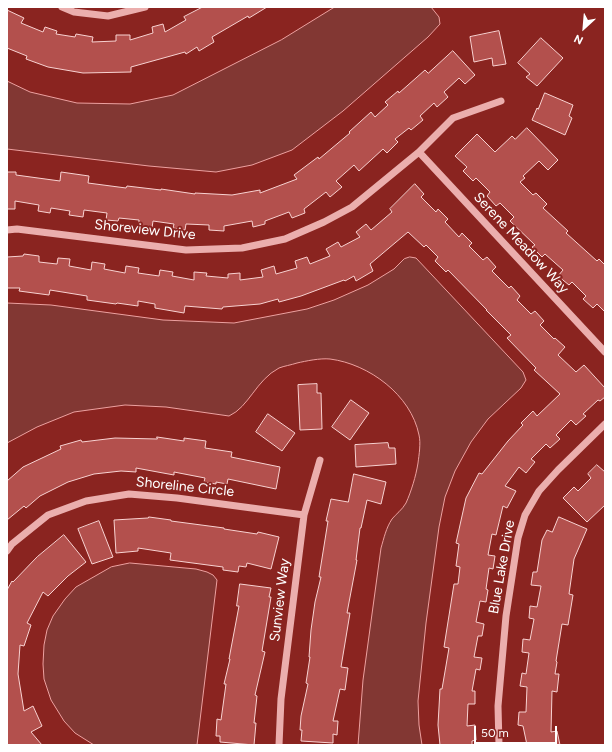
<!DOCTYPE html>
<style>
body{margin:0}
#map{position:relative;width:612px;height:752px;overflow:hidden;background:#8a2420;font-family:Figtree,sans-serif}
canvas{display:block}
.frame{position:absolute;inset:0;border:8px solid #fff;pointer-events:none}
.north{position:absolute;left:564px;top:8px;width:40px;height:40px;-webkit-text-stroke:3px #8a2420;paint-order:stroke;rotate:206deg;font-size:11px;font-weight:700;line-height:16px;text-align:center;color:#fff}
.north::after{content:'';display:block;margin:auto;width:14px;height:18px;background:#fff;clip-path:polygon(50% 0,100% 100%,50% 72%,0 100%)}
.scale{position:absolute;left:474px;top:726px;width:83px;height:18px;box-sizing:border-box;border:2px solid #fff;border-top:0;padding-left:5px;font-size:12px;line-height:14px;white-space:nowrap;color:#fff;-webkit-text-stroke:3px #8a2420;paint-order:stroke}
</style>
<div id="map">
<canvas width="612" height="752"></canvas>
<div class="frame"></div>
<div class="north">N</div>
<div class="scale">50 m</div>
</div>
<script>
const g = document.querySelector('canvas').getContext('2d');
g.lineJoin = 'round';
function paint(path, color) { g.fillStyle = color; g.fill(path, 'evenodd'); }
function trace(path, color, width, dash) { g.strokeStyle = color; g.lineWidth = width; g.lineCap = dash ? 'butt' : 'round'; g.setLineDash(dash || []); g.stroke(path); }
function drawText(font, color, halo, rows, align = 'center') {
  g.font = font + ' Figtree,sans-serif'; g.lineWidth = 4; g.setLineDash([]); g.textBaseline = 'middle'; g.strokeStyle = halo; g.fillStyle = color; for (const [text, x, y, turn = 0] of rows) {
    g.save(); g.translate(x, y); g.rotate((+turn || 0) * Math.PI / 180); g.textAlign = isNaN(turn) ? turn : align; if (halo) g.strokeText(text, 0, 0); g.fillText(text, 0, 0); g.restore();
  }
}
const water = new Path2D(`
 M 335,7 L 431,7 L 439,17 L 440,24 L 428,37 L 343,111 L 292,150 L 252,165 L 216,172 L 149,166 L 7,149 L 7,81 L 30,92 L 77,103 L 130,104 L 173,95 L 281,40 Z
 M 410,257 L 416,258 L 523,372 L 526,380 L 521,388 L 488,419 L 471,442 L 455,471 L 445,497 L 439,527 L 426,623 L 418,701 L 419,725 L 422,745 L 358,745 L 363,680 L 381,548 C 384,538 386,528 392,519 C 396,514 402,510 406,503 C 411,492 416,476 418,463 C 419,455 421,443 419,435 C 411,395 369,364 330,359 C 320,358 306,361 297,363 C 291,365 284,366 279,368 C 256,380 249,407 229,416 L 166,407 L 125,405 L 74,412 L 37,427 L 7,443 L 7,303 L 51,305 L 163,320 L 234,323 L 307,309 L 334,300 L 368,285 L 394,269 L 404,259 Z
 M 130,563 L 196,569 L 207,572 L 213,575 L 217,580 L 197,745 L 94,745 L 75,733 L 64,721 L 51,700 L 44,679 L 43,664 L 44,645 L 47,630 L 53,616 L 65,599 L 76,587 L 111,567 Z`);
paint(water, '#823733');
trace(water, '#eca1a0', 1);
const building = new Path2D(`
 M 203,7 L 267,7 L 249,18 L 248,16 L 212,37 L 214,42 L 199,51 L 197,47 L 186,54 L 185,52 L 131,67 L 131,72 L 83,73 L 48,67 L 26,59 L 27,56 L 7,48 L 7,10 L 24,18 L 21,23 L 43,32 L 45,27 L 57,31 L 56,34 L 75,37 L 76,34 L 93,37 L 92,42 L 116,41 L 116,35 L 130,35 L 130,40 L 153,33 L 152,27 L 163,24 L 165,32 L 186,20 L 184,17 Z
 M 499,31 L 506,64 L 493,66 L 492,58 L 474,62 L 470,37 Z
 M 541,38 L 563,58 L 537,86 L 526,77 L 530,74 L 518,63 Z
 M 453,51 L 475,75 L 465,84 L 459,78 L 444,92 L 448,97 L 437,107 L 434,103 L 420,116 L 423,120 L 411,130 L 409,128 L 395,139 L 398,142 L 387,153 L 383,149 L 359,171 L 354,165 L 336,181 L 342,187 L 330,197 L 326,192 L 304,209 L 305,213 L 292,218 L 289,212 L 265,221 L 265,224 L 253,227 L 252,221 L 224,226 L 224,231 L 209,230 L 209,225 L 186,224 L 185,230 L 173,228 L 174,224 L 153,221 L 152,228 L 139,227 L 139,220 L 119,218 L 118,221 L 106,220 L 107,213 L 84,210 L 83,217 L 69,215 L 70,211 L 51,208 L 50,213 L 38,211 L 39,205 L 15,201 L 15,209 L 7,209 L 7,172 L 16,172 L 16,175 L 60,181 L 61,172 L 89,176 L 88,183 L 126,188 L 127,186 L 161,190 L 161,189 L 195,194 L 195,193 L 232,195 L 260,190 L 260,193 L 297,179 L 294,175 L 318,157 L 319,159 L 350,133 L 349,132 L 371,112 L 375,117 L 388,105 L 385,102 L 398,91 L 399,93 L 425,70 L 428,73 Z
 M 545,93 L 573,105 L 569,116 L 572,118 L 565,135 L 532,120 L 537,108 L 538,109 Z
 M 527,128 L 558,160 L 548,170 L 539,161 L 523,176 L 525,178 L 520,182 L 533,195 L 536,193 L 547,204 L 543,208 L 568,231 L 566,233 L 597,261 L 599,259 L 605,265 L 605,312 L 597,304 L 593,308 L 583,299 L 586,296 L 572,282 L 569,285 L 558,276 L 563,270 L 545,254 L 542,257 L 532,247 L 535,245 L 510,221 L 514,217 L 500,203 L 496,206 L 487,196 L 490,192 L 476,178 L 473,181 L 463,171 L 467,167 L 455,156 L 477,134 L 495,152 L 512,136 L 515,139 Z
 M 415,184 L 424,194 L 421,197 L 436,212 L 438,209 L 448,219 L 445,222 L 459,237 L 462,233 L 472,243 L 469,246 L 483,260 L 487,257 L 496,267 L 492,271 L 509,288 L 511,286 L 520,296 L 517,300 L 531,314 L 535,311 L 544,321 L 540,325 L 554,339 L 555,338 L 565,347 L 558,355 L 576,372 L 584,365 L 605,388 L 605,397 L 600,401 L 598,400 L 583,414 L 586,416 L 576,425 L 571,420 L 556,435 L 560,439 L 550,448 L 546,444 L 531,459 L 535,462 L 526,473 L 519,467 L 505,486 L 516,491 L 507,508 L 503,506 L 496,535 L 492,534 L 488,555 L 495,556 L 493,569 L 489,568 L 486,589 L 488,590 L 486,602 L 480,601 L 476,622 L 484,624 L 482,636 L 478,636 L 474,657 L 482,658 L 480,670 L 476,669 L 472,691 L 475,691 L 475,704 L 468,704 L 467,726 L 475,725 L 476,740 L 472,741 L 472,745 L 440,745 L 438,725 L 440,689 L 442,689 L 449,648 L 444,647 L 454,584 L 458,584 L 460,567 L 456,566 L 459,544 L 456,543 L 466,498 L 479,473 L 482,474 L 508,441 L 523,425 L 521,423 L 533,411 L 537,416 L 560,394 L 534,370 L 536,368 L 507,338 L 511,335 L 486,310 L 487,310 L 448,270 L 446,272 L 435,261 L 438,257 L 426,245 L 424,247 L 408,232 L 370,264 L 373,271 L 356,281 L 354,276 L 345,281 L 344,280 L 301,296 L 279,302 L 278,299 L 260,304 L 223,307 L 222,309 L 185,306 L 184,313 L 155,308 L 155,304 L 138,301 L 138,306 L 117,303 L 116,304 L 87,300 L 87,296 L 50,290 L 49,295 L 19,291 L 20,288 L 7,288 L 7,257 L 23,256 L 24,254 L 39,256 L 39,262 L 57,264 L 58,258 L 70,259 L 69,266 L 91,270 L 92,262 L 105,264 L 104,269 L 125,273 L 126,266 L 139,268 L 138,273 L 159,276 L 160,270 L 173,272 L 172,276 L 194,280 L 194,272 L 207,273 L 206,276 L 228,278 L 228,274 L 240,273 L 240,280 L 263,277 L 261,270 L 274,266 L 276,274 L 297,268 L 295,261 L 307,257 L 310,264 L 330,256 L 326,249 L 338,242 L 341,247 L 360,237 L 356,232 L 366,224 L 371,230 L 392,212 L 390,209 Z
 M 317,384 L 317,393 L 321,393 L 322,429 L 300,430 L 298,385 Z
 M 351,400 L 369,413 L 350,440 L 332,427 Z
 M 268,414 L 295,433 L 282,451 L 256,432 Z
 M 157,437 L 184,441 L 184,438 L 206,441 L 205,448 L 232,452 L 231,457 L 280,467 L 276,489 L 228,479 L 227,484 L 216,482 L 216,484 L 204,482 L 205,478 L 174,472 L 174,475 L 136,468 L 136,472 L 121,471 L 94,474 L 68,482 L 40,496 L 26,508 L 24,506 L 7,520 L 7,481 L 23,467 L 61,449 L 60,446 L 81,440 L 82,442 L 115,438 L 157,439 Z
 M 388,443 L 389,448 L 395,448 L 396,464 L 356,467 L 355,445 Z
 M 597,465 L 605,472 L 605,505 L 587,522 L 563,498 L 574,487 L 578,491 L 591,478 L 588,474 Z
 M 354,474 L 386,482 L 381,504 L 367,500 L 361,528 L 360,528 L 356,560 L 357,560 L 347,613 L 350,613 L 341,667 L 348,668 L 345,690 L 340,689 L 333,721 L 338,721 L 337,735 L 333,734 L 333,743 L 301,741 L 302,730 L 300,730 L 301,716 L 308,684 L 306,683 L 310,657 L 309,657 L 311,630 L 315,602 L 321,577 L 319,577 L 328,521 L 326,521 L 331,499 L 348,502 Z
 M 149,517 L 171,520 L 171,521 L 224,528 L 224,529 L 257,534 L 258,532 L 279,537 L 271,569 L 247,563 L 246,567 L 239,566 L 238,572 L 223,570 L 223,567 L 170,560 L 171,553 L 138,548 L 138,551 L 116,553 L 114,520 L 148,518 Z
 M 559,517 L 587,529 L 574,559 L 569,594 L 573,595 L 568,625 L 562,624 L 556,661 L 557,662 L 555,674 L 559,674 L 557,692 L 552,691 L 551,732 L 557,731 L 560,745 L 527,745 L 523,726 L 518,725 L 519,712 L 526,712 L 527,687 L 520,686 L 522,673 L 526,674 L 529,653 L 522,652 L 523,639 L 530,640 L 534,619 L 529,618 L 530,606 L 537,607 L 541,586 L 531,585 L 533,572 L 537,572 L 542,540 L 547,530 L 552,532 Z
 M 99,521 L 113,557 L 92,564 L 78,529 Z
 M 64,535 L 86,562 L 68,576 L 48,596 L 43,592 L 27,623 L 31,625 L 24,646 L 20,645 L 18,674 L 24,711 L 33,706 L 42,726 L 31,732 L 42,745 L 7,745 L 7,590 L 12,581 L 13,582 L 37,557 Z
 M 240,584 L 271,588 L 269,597 L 271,597 L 262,651 L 265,652 L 255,695 L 257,696 L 254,723 L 256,723 L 254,745 L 220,742 L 220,736 L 216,736 L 217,719 L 221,720 L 226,684 L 224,684 L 230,659 L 229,659 L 239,606 L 237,606 Z`);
paint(building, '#b3504d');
trace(building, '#f8d2d1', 1);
trace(new Path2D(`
 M 62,7 L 74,12 L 108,16 L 145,7
 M 419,152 L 605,352
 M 7,230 L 17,229 L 186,250 L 242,248 L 285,239 L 324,222 L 352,207 L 419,152 L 453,118 L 501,101
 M 7,551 L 12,544 L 48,515 L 86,501 L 129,494 L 177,498 L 304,515
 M 279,745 L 281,699 L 304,515 L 320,460
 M 499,745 L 498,706 L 506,616 L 518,538 L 525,515 L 539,491 L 558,470 L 605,424`), '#ebaead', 7);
drawText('14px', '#fff', '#8a2420', [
 ["Shoreview Drive",145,230,6],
 ["Serene Meadow Way",521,243,47],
 ["Shoreline Circle",185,487,6],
 ["Blue Lake Drive",502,567,-80],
 ["Sunview Way",280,600,-83]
]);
</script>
